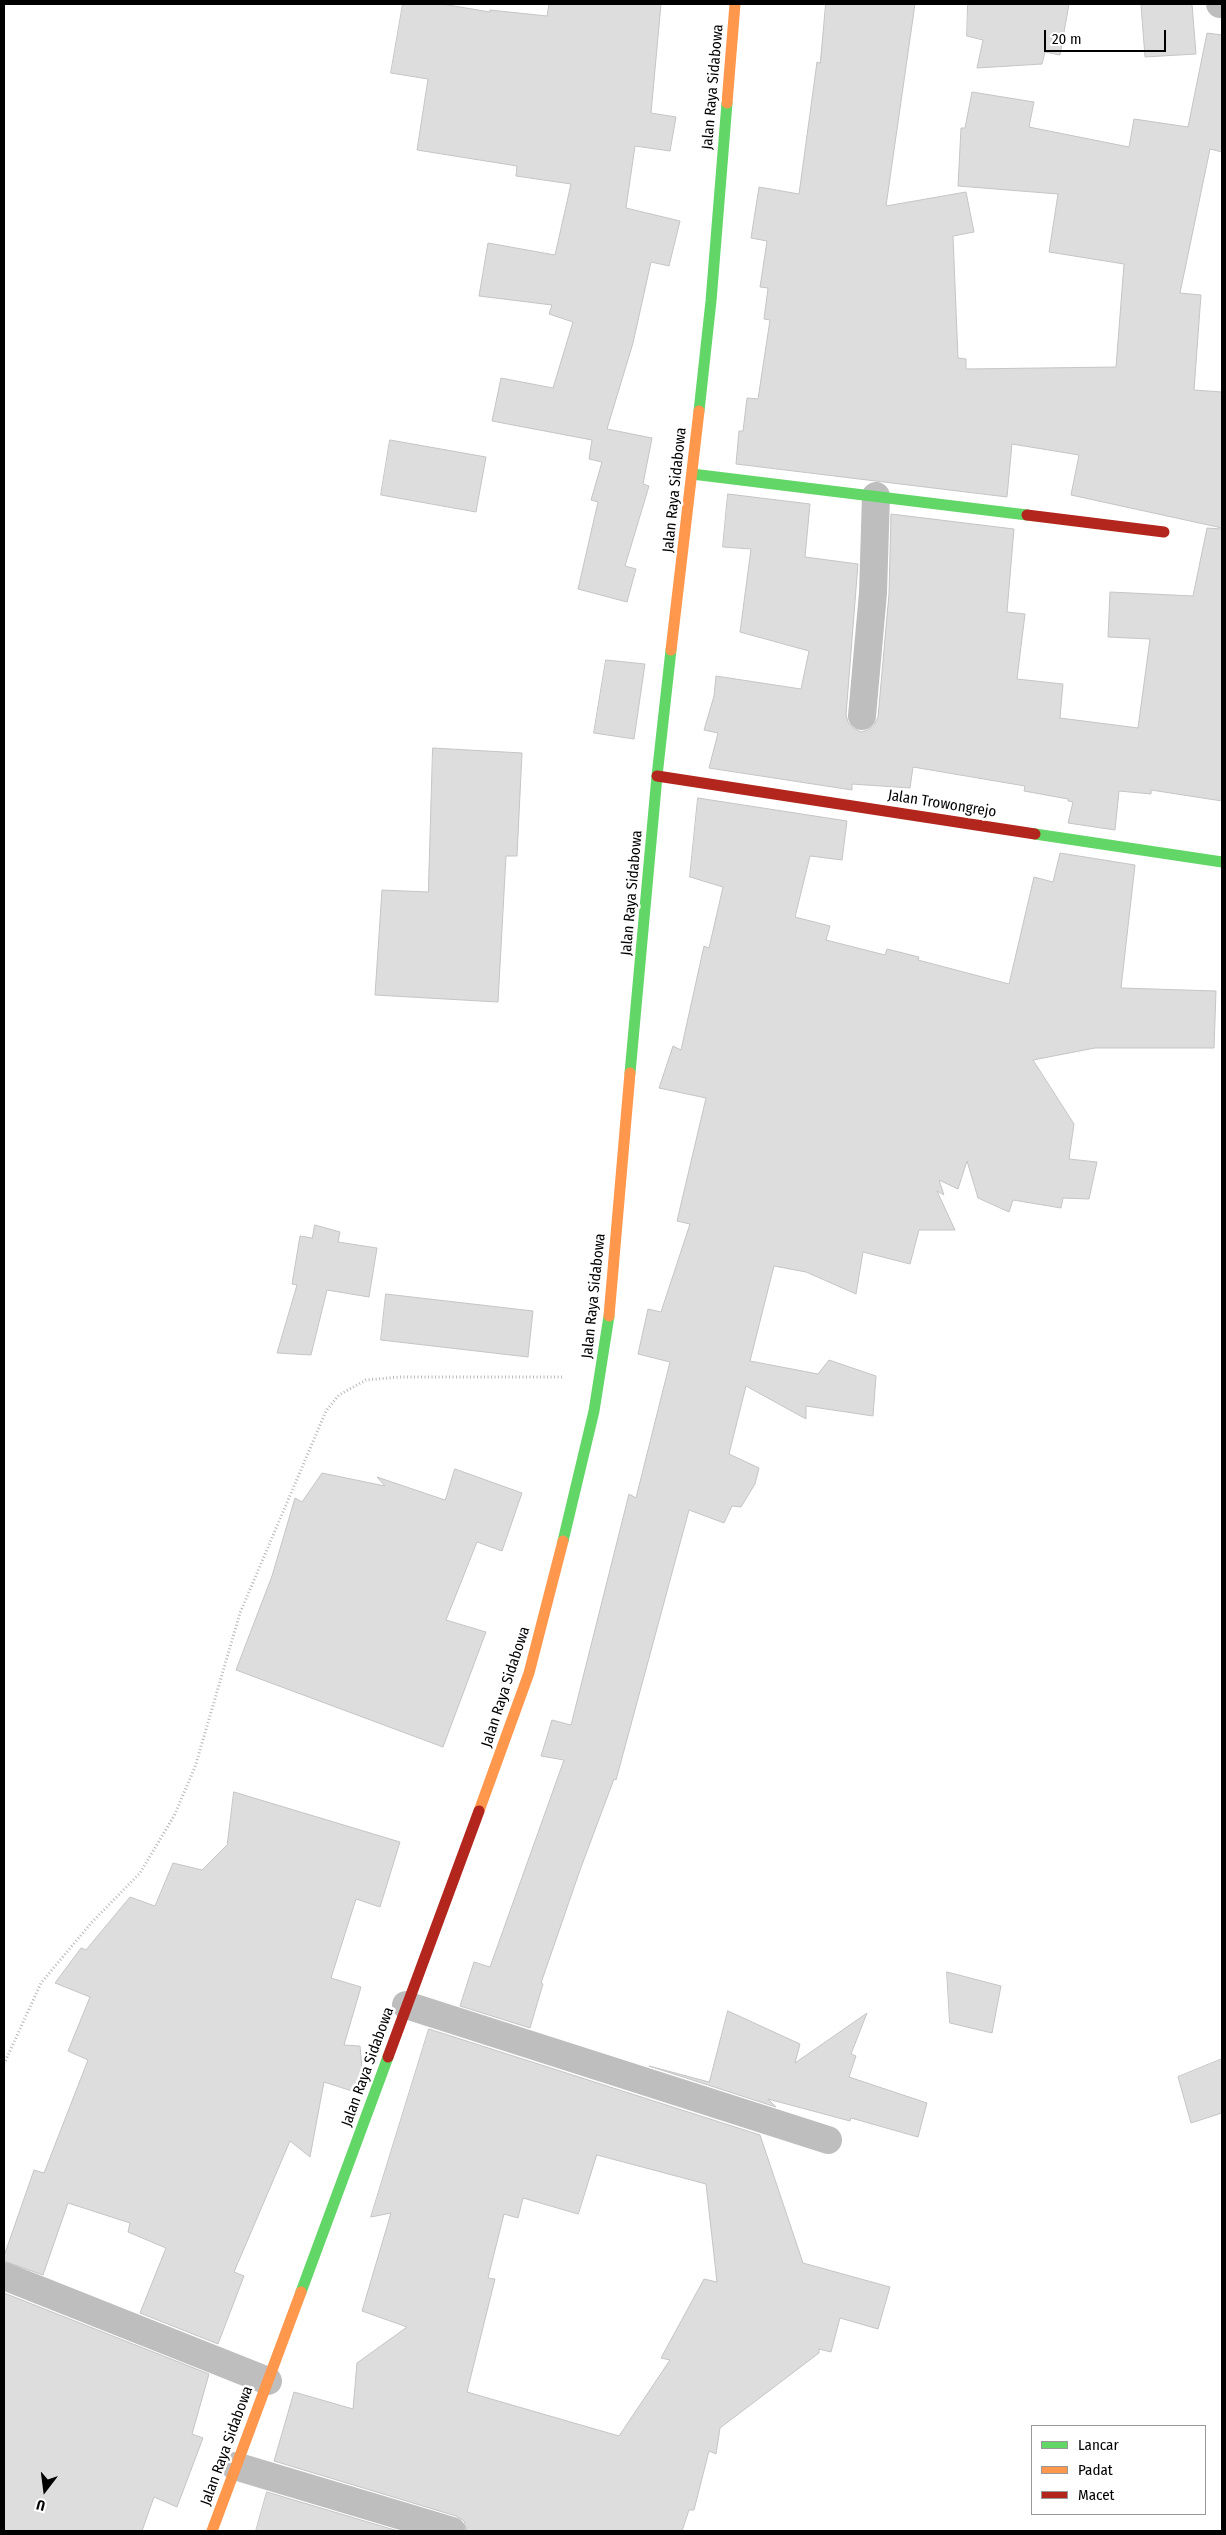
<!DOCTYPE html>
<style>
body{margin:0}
#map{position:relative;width:1226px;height:2535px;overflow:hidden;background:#fff;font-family:"Fira Sans Condensed",sans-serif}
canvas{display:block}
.frame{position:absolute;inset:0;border:5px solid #000;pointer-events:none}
.legend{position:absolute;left:1031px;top:2425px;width:175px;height:90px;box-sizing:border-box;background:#fff;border:1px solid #999;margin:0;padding:6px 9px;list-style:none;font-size:15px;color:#000}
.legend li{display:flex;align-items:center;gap:10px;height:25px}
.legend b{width:25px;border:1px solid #999}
.north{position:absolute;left:20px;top:2465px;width:50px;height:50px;-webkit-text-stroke:4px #fff;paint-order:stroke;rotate:195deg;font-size:14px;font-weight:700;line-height:20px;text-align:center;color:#000}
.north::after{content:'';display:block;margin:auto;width:18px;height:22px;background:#000;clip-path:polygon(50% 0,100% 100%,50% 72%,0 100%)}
.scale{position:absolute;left:1044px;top:30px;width:122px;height:22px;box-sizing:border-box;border:2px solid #000;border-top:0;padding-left:6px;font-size:15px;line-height:18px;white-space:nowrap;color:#000;-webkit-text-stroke:4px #fff;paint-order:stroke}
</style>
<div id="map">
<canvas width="1226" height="2535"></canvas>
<div class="frame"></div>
<ul class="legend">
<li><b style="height:6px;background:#63d668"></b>Lancar</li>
<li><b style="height:6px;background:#ff974d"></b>Padat</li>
<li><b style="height:6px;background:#b3261e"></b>Macet</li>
</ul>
<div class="north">U</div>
<div class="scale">20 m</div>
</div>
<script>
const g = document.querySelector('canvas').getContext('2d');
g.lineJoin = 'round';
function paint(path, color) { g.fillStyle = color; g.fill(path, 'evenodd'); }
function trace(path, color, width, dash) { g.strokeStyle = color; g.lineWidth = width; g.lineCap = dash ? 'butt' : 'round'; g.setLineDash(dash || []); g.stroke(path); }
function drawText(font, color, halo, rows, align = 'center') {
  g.font = font + ' "Fira Sans Condensed",sans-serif'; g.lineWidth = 5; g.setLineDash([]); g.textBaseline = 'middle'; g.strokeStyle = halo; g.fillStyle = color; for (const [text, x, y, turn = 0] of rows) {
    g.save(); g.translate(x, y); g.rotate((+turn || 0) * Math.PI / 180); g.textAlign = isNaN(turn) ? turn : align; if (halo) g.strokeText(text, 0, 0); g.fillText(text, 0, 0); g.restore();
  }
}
const building = new Path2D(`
 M 403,4 L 442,4 L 490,12 L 490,10 L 547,16 L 549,4 L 661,4 L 651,113 L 676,117 L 670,151 L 635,146 L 626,208 L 680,221 L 669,266 L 651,262 L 633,343 L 607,429 L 652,438 L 643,484 L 649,486 L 625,566 L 636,569 L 627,602 L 578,589 L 598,502 L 591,500 L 602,462 L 589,459 L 592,440 L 492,421 L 501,378 L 553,388 L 573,322 L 549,314 L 552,305 L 479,296 L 488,243 L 555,255 L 571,184 L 516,176 L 517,166 L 417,150 L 428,79 L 391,73 Z
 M 826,4 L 915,4 L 886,206 L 966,192 L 974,232 L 953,236 L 958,358 L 966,359 L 966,369 L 1116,367 L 1124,264 L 1049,252 L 1058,194 L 958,186 L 961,128 L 965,128 L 972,92 L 1034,102 L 1029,127 L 1129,147 L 1134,119 L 1188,127 L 1207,33 L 1222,35 L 1222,152 L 1210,149 L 1180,293 L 1201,295 L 1194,390 L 1222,392 L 1222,528 L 1071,495 L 1079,455 L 1012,444 L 1007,497 L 736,464 L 739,431 L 743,431 L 747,398 L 758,399 L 770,320 L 764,319 L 768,288 L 760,287 L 767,241 L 751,238 L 759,187 L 799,194 L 817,62 L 820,63 Z
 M 968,4 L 1069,4 L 1060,55 L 1045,52 L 1042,64 L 977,68 L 983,40 L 967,36 Z
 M 1192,4 L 1196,54 L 1145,57 L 1141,5 Z
 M 390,440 L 486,457 L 476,512 L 381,495 Z
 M 728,494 L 810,504 L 805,557 L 858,564 L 846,715 L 848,722 L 853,728 L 861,732 L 868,730 L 874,725 L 878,717 L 889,594 L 891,514 L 1014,529 L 1007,612 L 1025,614 L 1017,679 L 1063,684 L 1060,718 L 1138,728 L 1150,639 L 1108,637 L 1110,592 L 1193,596 L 1207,528 L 1222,529 L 1222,801 L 1151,790 L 1151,794 L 1119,791 L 1115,830 L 1068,823 L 1073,802 L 1068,801 L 1068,799 L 1024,791 L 1025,786 L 913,767 L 910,788 L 852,784 L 852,790 L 709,768 L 718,733 L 704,730 L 714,696 L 716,676 L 801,689 L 809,651 L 740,632 L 751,549 L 723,547 Z
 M 606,660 L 645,664 L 634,739 L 594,733 Z
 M 433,748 L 522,753 L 517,856 L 506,856 L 498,1002 L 375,995 L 382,890 L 428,892 Z
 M 698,798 L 847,821 L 842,860 L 810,856 L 795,917 L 830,926 L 826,940 L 885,955 L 887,949 L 919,957 L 918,960 L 1009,984 L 1034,877 L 1053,882 L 1060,853 L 1135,865 L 1121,988 L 1216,991 L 1214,1048 L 1095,1048 L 1033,1060 L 1074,1124 L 1069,1159 L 1097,1162 L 1089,1199 L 1063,1198 L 1061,1208 L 1013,1200 L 1009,1212 L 978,1198 L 967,1161 L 958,1189 L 939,1180 L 944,1195 L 937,1191 L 955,1230 L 919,1230 L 910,1264 L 863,1252 L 856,1294 L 806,1272 L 774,1266 L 750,1361 L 818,1374 L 829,1360 L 876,1376 L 873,1416 L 806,1406 L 806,1419 L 746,1386 L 729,1454 L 759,1468 L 755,1484 L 741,1507 L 732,1506 L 724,1523 L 689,1510 L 616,1780 L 614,1779 L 580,1870 L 541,1983 L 543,1984 L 530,2028 L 460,2006 L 474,1962 L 490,1967 L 564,1760 L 541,1756 L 552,1720 L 571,1725 L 629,1494 L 636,1498 L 670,1362 L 638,1354 L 648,1309 L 661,1312 L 690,1224 L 677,1221 L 706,1098 L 659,1088 L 673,1046 L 681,1050 L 704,946 L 709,948 L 723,887 L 690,877 Z
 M 315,1225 L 340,1232 L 338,1242 L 377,1248 L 369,1297 L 327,1290 L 311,1355 L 277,1353 L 297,1285 L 292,1284 L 300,1236 L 312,1238 Z
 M 386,1294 L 533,1311 L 528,1357 L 381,1340 Z
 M 455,1469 L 522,1493 L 502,1551 L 477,1542 L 446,1620 L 486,1632 L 443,1747 L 236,1670 L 272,1576 L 295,1498 L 302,1502 L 322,1473 L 385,1486 L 377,1477 L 445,1500 Z
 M 234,1792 L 400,1842 L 380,1907 L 356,1899 L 331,1978 L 361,1987 L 344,2045 L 360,2046 L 363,2079 L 358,2093 L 324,2082 L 310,2157 L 290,2141 L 234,2272 L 244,2276 L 218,2344 L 140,2313 L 166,2248 L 128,2232 L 130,2223 L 68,2203 L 43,2275 L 4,2261 L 4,2256 L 34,2170 L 44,2173 L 88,2060 L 68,2051 L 90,1997 L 55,1983 L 81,1948 L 86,1950 L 130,1897 L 155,1906 L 173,1863 L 202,1870 L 227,1845 Z
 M 947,1972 L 1001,1986 L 992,2033 L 950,2023 Z
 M 728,2011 L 800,2044 L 795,2063 L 867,2013 L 851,2054 L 856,2056 L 849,2077 L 927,2103 L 918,2137 L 851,2118 L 850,2121 L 768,2099 L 776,2107 L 649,2066 L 709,2082 Z
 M 429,2029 L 760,2135 L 803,2263 L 890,2287 L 878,2329 L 840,2318 L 831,2352 L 819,2349 L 819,2353 L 720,2428 L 716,2454 L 709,2451 L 694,2510 L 689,2510 L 682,2531 L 467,2531 L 464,2521 L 456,2516 L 274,2461 L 294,2392 L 353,2409 L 357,2363 L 407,2327 L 362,2311 L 391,2213 L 371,2217 ZM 597,2155 L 706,2184 L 717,2282 L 704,2279 L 661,2358 L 670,2360 L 619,2436 L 467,2392 L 495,2279 L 488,2278 L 504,2214 L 518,2218 L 523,2198 L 578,2214 Z
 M 1222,2059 L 1222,2113 L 1191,2123 L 1178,2077 Z
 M 4,2293 L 209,2374 L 192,2434 L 203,2438 L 177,2507 L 154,2497 L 142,2531 L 4,2531 Z
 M 267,2492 L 398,2531 L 256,2531 Z`);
paint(building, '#ddd');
trace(building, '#c5c5c5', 1);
trace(new Path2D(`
 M 4,2064 L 41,1983 L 92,1922 L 140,1873 L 174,1816 L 195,1767 L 240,1613 L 326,1411 L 339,1395 L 366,1380 L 400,1377 L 564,1377`), '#b8b8b8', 3, [1, 2.5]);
trace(new Path2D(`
 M 1220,4 L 1222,4
 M 862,716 L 873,593 L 876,496
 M 406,2005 L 828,2140
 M 4,2276 L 268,2381
 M 235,2466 L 452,2531`), '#bebebe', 28);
trace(new Path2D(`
 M 699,411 L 711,301 L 727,103
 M 692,474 L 1027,515
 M 1035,834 L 1222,862
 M 630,1073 L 657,776 L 671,650
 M 563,1541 L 594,1411 L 609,1316
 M 301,2292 L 388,2057`), '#63d668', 11);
trace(new Path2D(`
 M 727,103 L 735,4
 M 671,650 L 699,411
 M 609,1316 L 630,1073
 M 479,1811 L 529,1673 L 563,1541
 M 212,2531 L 301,2292`), '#ff974d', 11);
trace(new Path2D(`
 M 1027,515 L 1164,532
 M 657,776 L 1035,834
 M 388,2057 L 479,1811`), '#b3261e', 11);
drawText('15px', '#000', '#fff', [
 ["Jalan Raya Sidabowa",713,87,-85],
 ["Jalan Raya Sidabowa",675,490,-84],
 ["Jalan Trowongrejo",942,804,9],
 ["Jalan Raya Sidabowa",632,893,-85],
 ["Jalan Raya Sidabowa",594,1296,-84],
 ["Jalan Raya Sidabowa",506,1687,-72],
 ["Jalan Raya Sidabowa",368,2067,-70],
 ["Jalan Raya Sidabowa",227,2446,-70]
]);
</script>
